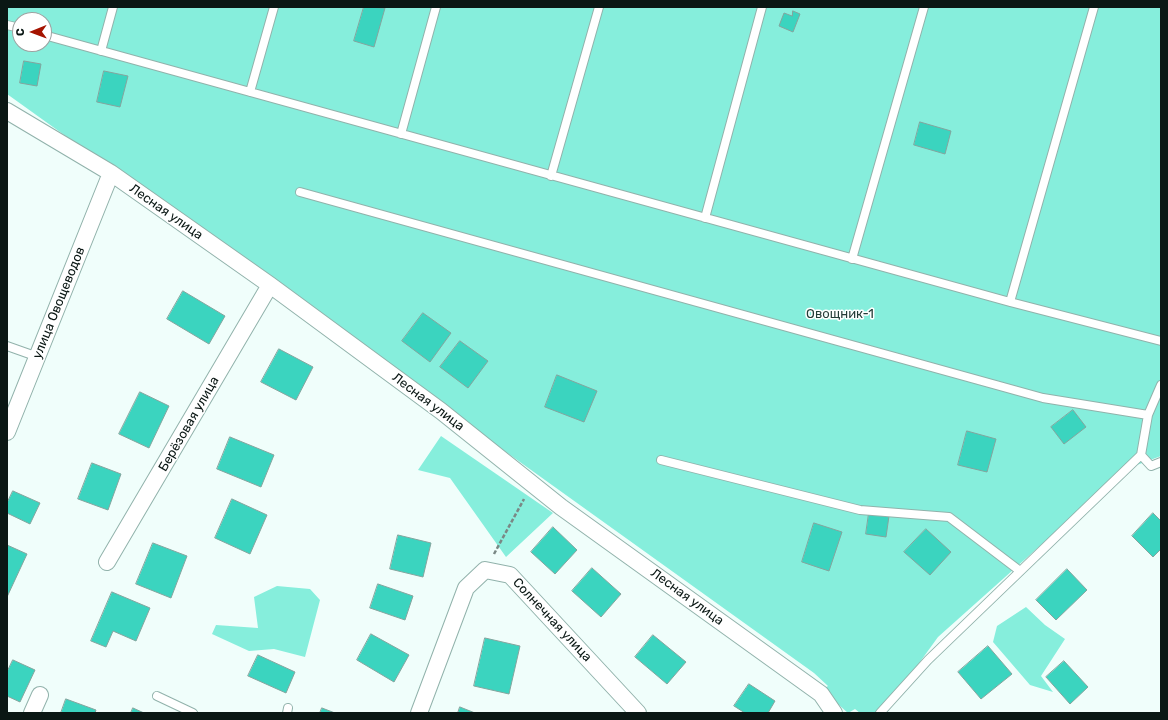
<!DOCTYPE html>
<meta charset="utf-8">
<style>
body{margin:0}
#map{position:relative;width:1168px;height:720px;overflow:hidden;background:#f0fefb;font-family:Rubik,sans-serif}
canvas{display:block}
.frame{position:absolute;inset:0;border:8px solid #0a1714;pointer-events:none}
.north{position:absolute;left:12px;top:12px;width:40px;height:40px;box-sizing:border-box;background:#fff;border:1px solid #9da2a1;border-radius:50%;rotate:269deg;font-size:11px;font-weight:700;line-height:16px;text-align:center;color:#0a1714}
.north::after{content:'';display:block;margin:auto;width:14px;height:18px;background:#a51300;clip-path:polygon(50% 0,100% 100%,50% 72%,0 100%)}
</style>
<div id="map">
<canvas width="1168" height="720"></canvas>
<div class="frame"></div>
<div class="north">С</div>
</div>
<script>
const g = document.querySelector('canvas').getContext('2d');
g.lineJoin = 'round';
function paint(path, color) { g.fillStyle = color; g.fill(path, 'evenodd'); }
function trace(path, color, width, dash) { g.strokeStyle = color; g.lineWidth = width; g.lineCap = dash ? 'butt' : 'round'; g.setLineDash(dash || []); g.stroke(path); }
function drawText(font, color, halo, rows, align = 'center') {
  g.font = font + ' Rubik,sans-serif'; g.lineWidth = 3; g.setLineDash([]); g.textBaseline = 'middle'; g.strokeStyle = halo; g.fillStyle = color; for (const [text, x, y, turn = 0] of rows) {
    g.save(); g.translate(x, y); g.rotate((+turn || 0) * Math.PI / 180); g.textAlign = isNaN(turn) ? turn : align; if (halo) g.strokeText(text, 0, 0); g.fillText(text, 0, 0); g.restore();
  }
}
paint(new Path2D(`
 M 7,7 L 1161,7 L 1161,456 L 1126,469 L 938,637 L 883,713 L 860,713 L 855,709 L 848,713 L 822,690 L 828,686 L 814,673 L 7,94 ZM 20,20 L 44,20 L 44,44 L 20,44 Z
 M 441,436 L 553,513 L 506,557 L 450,478 L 418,470 Z
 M 277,586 L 310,589 L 320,600 L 305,657 L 274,649 L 249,651 L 212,634 L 216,625 L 258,628 L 254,597 Z
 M 1026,607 L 1045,625 L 1065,639 L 1041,676 L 1053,692 L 1030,685 L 993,642 L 997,626 Z`), '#86eedc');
const building = new Path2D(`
 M 364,7 L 385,8 L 374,47 L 354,41 Z
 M 793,11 L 800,14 L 793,32 L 779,26 L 784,13 L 792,16 Z
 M 24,61 L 41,64 L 37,86 L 20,83 Z
 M 104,71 L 128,76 L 120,107 L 97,102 Z
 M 920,122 L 951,131 L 945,154 L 914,145 Z
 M 183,291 L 225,316 L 209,344 L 167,319 Z
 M 423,313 L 451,333 L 430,362 L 402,341 Z
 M 460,341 L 488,361 L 468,388 L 440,367 Z
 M 279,349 L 313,367 L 296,400 L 261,382 Z
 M 557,375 L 597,391 L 584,422 L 545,407 Z
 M 140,392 L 169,406 L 149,448 L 119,434 Z
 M 1073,410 L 1086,427 L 1064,444 L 1051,427 Z
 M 967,431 L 996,439 L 987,472 L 958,465 Z
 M 230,437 L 274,455 L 261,487 L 217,469 Z
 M 92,463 L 121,474 L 108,510 L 78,499 Z
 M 13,491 L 40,503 L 30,524 L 7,513 L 7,503 Z
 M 232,499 L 267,515 L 250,554 L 215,538 Z
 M 869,513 L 889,516 L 886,537 L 866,534 Z
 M 1153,513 L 1161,521 L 1161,549 L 1153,557 L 1132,536 Z
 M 814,523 L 842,532 L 829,571 L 802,562 Z
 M 553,527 L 577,550 L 555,574 L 531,552 Z
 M 926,529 L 951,552 L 930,575 L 904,552 Z
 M 398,535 L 431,543 L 423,577 L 390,569 Z
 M 153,543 L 187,556 L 171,598 L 136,584 Z
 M 7,545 L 27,554 L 7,597 Z
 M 592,568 L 621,594 L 601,617 L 572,591 Z
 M 1067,569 L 1087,590 L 1056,620 L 1036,600 Z
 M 378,584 L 413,596 L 405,620 L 370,608 Z
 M 112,592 L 150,608 L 136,641 L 113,631 L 106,647 L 91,641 Z
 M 371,634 L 409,655 L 394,682 L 357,660 Z
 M 653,635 L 686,662 L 667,684 L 635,657 Z
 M 485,638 L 520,646 L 509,694 L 474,686 Z
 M 988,646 L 1012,674 L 981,699 L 958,672 Z
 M 258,655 L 295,672 L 286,693 L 248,676 Z
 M 13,660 L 35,670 L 20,702 L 7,696 L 7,672 Z
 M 1064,661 L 1088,687 L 1070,704 L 1046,677 Z
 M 749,684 L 775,701 L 768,713 L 745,713 L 734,706 Z
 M 66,699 L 96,710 L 95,713 L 61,713 Z
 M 460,707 L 475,713 L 458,713 Z
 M 133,708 L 144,713 L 131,713 Z
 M 322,708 L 335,713 L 320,713 Z`);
paint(building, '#3bd4bf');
trace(building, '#84a59e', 1);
const lane = new Path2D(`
 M 7,25 L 20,28
 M 44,35 L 1010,302 L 1161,341
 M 101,51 L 113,7
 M 250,92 L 274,7
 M 401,134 L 436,7
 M 551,176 L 599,7
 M 300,192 L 1043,398 L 1148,415
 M 705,218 L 762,7
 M 852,259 L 924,7
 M 1010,302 L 1094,7
 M 7,346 L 38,357
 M 1141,455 L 1151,466 L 1161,462
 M 661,460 L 860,510 L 949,517 L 1020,571
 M 157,696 L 193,713
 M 287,713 L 288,708
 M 880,713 L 928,660 L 1141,455 L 1148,415 L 1161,385`);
const street = new Path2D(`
 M 7,111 L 111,173 L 270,285 L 441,411 L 561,507 L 821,694 L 834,713
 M 7,432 L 111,173
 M 107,562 L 270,285
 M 32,713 L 40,695
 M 419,713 L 466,588 L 485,570 L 510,575 L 638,713`);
trace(lane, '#91b2ab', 10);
trace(street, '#91b2ab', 18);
trace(new Path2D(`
 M 494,554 L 524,499`), '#7a8885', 2.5, [4, 2]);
trace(lane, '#fff', 8);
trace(street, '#fff', 16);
drawText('13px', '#0a1714', '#fff', [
 ["Лесная улица",166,212,35],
 ["улица Овощеводов",59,303,-68],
 ["Лесная улица",428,402,37],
 ["Берёзовая улица",189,424,-60],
 ["Лесная улица",687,597,36],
 ["Солнечная улица",552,620,47]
]);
drawText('13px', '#243d38', '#fff', [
 ["Овощник-1",840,314]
]);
</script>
